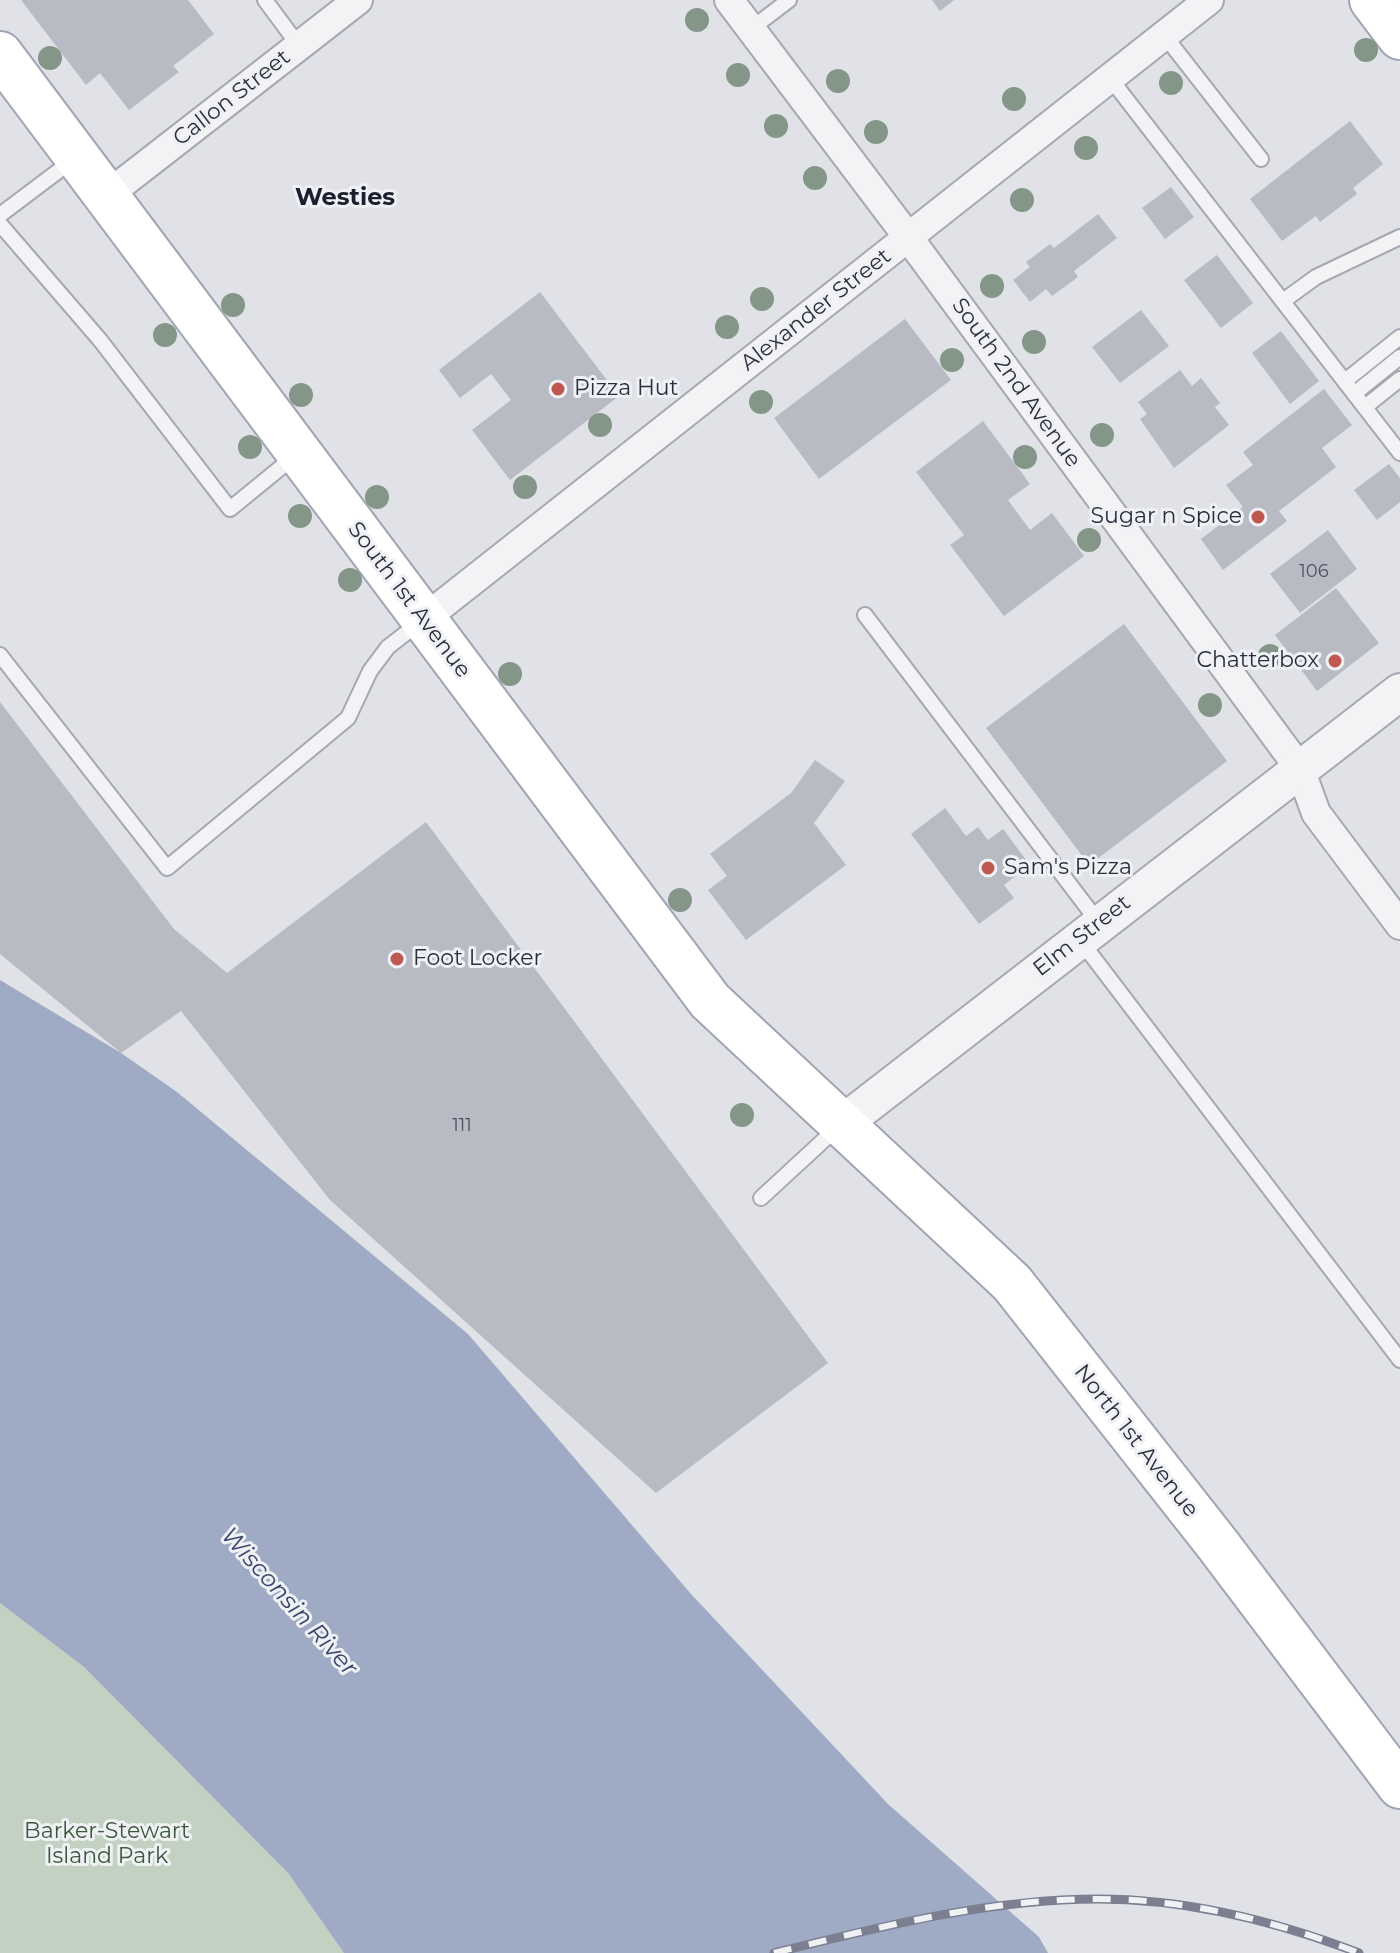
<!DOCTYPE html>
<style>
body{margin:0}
canvas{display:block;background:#e0e2e8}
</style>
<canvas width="1400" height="1953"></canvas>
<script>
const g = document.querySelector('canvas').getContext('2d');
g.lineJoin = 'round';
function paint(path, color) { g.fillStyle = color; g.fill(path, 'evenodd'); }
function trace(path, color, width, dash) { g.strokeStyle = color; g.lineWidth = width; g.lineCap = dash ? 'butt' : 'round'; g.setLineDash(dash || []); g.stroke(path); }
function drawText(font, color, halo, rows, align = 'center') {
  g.font = font + ' Montserrat,sans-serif'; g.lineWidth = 6; g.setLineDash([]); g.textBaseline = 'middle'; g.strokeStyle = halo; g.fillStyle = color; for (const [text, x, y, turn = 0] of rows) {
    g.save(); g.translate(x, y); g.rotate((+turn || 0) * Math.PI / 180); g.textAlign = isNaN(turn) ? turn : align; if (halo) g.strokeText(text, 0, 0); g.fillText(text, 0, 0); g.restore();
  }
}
paint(new Path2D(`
 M 0,1603 L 84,1667 L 288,1873 L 344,1953 L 0,1953 Z`), '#c3d1c2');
paint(new Path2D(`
 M 0,980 L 121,1053 L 177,1092 L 468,1334 L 691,1594 L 888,1804 L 1039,1937 L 1048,1953 L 344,1953 L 288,1873 L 84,1667 L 0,1603 Z`), '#9faac4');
paint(new Path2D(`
 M 21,0 L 188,0 L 214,34 L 173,66 L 179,72 L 129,110 L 100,73 L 86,85 Z
 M 932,0 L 954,0 L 940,11 Z
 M 1350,121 L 1383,164 L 1353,188 L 1357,194 L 1320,222 L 1316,216 L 1282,241 L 1250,199 Z
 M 1171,187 L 1194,217 L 1165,239 L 1142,208 Z
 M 1098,214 L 1117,238 L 1074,271 L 1078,277 L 1052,296 L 1046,289 L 1030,302 L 1013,280 L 1030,267 L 1026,262 L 1050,244 L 1054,248 Z
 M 1217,255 L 1253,303 L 1221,328 L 1184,280 Z
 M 540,292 L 619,396 L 510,480 L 472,430 L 511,400 L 491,374 L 460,398 L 439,370 Z
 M 1141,310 L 1169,346 L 1120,383 L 1092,347 Z
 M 905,319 L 951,380 L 819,479 L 774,418 Z
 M 1281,331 L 1319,381 L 1290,404 L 1252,353 Z
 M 1180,370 L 1192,386 L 1201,378 L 1220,403 L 1215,407 L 1229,425 L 1174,468 L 1140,419 L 1147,414 L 1138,402 Z
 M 1324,389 L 1352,425 L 1322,448 L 1336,467 L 1279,511 L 1287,521 L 1223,570 L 1201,539 L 1243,507 L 1226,485 L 1253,465 L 1243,452 Z
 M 983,421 L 1030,484 L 1008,500 L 1030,530 L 1052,513 L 1084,556 L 1004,616 L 950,545 L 964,535 L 916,472 Z
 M 1389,464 L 1400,478 L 1400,502 L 1377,520 L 1354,490 Z
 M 1328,530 L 1357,569 L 1300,613 L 1270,574 Z
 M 1336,588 L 1379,643 L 1317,691 L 1275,635 Z
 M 1124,624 L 1227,761 L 1089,865 L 986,728 Z
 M 0,702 L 174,929 L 227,973 L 426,822 L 828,1363 L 656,1493 L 330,1200 L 181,1011 L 121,1053 L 0,954 Z
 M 815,760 L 845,781 L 814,823 L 846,865 L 746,940 L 708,890 L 727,876 L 710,854 L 791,793 Z
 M 945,808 L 966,836 L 978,827 L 988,840 L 1003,829 L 1030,865 L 1004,885 L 1014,898 L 979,924 L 911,834 Z`), '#b8bac4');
const service = new Path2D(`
 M 265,0 L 299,46
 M 751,29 L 789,0
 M 1164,35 L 1261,159
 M 1110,78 L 1400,453
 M 0,215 L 73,160
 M 0,224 L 100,340 L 230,509 L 295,456
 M 1283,301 L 1316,277 L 1400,237
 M 1345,381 L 1400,337
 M 1354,394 L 1400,357
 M 1365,407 L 1400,379
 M 865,615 L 1099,923
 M 0,655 L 167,868 L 348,718 L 370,671 L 388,647 L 419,623
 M 1080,940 L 1400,1360
 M 761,1198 L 838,1127`);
const minor = new Path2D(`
 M 729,0 L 908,237 L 1300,769 L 1316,813 L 1400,925
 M 106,196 L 358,0
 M 424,619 L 1209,0`);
const tertiary = new Path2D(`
 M 842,1124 L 1400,692`);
const primary = new Path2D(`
 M 1372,0 L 1400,37
 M 0,54 L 710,1001 L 1012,1283 L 1218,1545 L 1400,1786`);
trace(service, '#a6a8b1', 18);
trace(minor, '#a6a8b1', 32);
trace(tertiary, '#a6a8b1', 40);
trace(primary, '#a1a4b2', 48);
trace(service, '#f3f3f6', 14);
trace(minor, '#f3f3f6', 28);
trace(tertiary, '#f3f3f6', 36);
trace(primary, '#fff', 44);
const rail = new Path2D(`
 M 774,1953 C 879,1927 989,1899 1098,1899 C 1187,1899 1276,1921 1359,1953`);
trace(rail, '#7c7f90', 9);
trace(rail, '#f0f1f5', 6, [18]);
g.fillStyle = '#849688';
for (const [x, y] of [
 [697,20],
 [1366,50],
 [50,58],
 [738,75],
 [838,81],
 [1171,83],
 [1014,99],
 [776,126],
 [876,132],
 [1086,148],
 [815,178],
 [1022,200],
 [992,286],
 [762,299],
 [233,305],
 [727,327],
 [165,335],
 [1034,342],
 [952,360],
 [301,395],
 [761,402],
 [600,425],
 [1102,435],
 [250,447],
 [1025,457],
 [525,487],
 [377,497],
 [300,516],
 [1089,540],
 [350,580],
 [1270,656],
 [510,674],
 [1210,705],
 [680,900],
 [742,1115]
]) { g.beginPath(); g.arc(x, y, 12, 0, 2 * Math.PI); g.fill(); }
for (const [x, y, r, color] of [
 [558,389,8,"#c05852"],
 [1258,517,8,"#c05852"],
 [1335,661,8,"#c05852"],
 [988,868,8,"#c05852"],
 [397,959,8,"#c05852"]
]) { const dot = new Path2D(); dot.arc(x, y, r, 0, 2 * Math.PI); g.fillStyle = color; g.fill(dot); trace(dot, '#f0f1f5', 3); }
drawText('18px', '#4e515f', null, [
 ["106",1314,572],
 ["111",462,1126]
]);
drawText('22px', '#2b2e3d', '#f0f1f5', [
 ["Callon Street",232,98,-38],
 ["Alexander Street",816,310,-38],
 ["South 2nd Avenue",1016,383,54],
 ["South 1st Avenue",409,600,53],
 ["Elm Street",1082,936,-38],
 ["North 1st Avenue",1136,1441,52]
]);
drawText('22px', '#2b2e3d', '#f0f1f5', [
 ["Pizza Hut",574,389],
 ["Sugar n Spice",1242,517,"right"],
 ["Chatterbox",1319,661,"right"],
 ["Sam's Pizza",1004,868],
 ["Foot Locker",413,959]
], 'left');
drawText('22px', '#39583a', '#f0f1f5', [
 ["Barker-Stewart",107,1832],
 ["Island Park",107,1857]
]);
drawText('bold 24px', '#1d1f2e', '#f0f1f5', [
 ["Westies",345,198]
]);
drawText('italic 24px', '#39466d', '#f0f1f5', [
 ["Wisconsin River",289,1602,48]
]);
</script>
